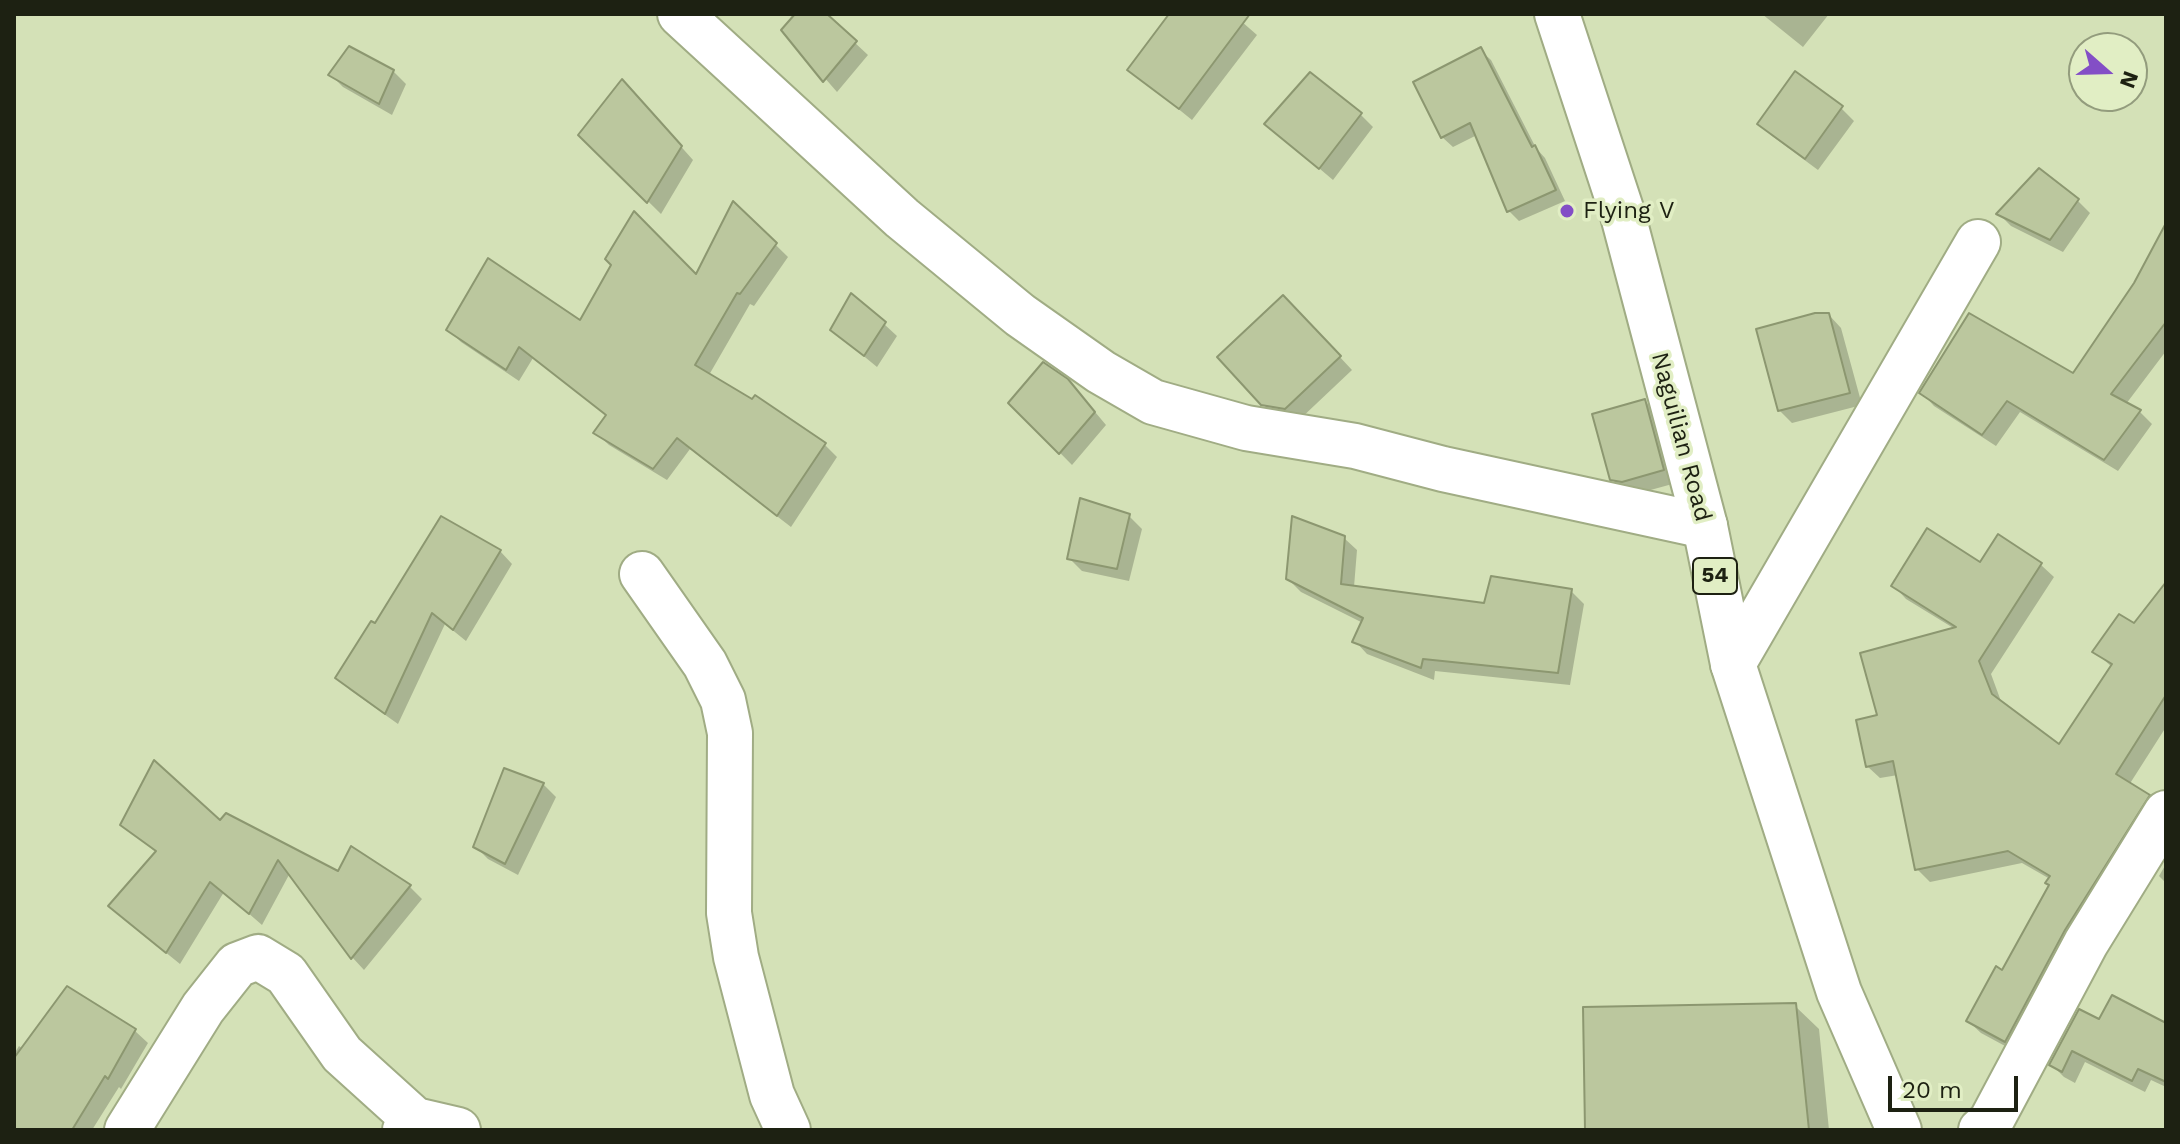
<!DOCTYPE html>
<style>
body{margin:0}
#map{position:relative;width:2180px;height:1144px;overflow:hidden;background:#d4e1b7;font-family:"Work Sans",sans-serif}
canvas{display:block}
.frame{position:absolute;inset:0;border:16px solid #1d2112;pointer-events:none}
.north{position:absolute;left:2068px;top:32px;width:80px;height:80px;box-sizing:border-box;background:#e1eec4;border:2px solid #939c7d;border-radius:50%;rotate:110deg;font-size:22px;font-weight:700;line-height:32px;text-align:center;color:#1d2112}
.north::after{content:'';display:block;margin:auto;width:28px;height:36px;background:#834ec6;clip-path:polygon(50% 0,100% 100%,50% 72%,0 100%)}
.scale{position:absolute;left:1888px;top:1076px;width:130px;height:36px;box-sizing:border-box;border:4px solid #1d2112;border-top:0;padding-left:10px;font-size:24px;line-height:28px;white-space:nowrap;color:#1d2112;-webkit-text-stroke:6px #e1eec4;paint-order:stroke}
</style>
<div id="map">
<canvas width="2180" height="1144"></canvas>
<div class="frame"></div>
<div class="north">N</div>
<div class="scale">20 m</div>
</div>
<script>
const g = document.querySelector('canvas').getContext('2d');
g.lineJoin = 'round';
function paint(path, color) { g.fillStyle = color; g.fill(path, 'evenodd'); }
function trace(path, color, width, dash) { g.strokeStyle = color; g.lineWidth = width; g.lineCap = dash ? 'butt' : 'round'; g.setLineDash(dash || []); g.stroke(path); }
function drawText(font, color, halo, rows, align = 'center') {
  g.font = font + ' "Work Sans",sans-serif'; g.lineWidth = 7; g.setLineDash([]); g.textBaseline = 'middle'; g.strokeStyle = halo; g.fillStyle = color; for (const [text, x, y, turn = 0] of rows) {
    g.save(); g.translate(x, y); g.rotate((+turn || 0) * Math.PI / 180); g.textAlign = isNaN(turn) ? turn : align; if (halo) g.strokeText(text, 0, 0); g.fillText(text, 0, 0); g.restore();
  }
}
paint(new Path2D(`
 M 797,14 L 824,14 L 868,55 L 837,92 L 783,30 Z
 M 1171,14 L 1233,14 L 1257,35 L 1192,120 L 1129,69 Z
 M 1762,14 L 1829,14 L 1803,47 Z
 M 1480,50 L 1491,60 L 1536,148 L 1545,158 L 1565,201 L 1519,221 L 1509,211 L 1477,135 L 1453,147 L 1442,137 Z
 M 393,71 L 406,84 L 392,115 L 343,87 L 331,75 Z
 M 634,94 L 693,160 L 661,214 L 581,135 Z
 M 1841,108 L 1854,121 L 1818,170 L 1772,136 L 1760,124 Z
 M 1361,115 L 1373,127 L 1333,180 L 1267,124 Z
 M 2078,201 L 2090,213 L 2063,252 L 2011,226 L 1999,214 Z
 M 734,204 L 788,257 L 754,306 L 750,304 L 709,375 L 824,444 L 837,457 L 791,527 L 690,449 L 667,480 L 609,445 L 596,433 L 607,416 L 533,358 L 519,381 L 461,342 L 448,329 L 581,323 L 697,277 Z
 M 2166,228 L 2166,351 L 2126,404 L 2140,412 L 2152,424 L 2118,471 L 2020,412 L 1996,446 L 1934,406 L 1922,393 L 2074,376 L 2136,284 Z
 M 1296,310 L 1352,370 L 1298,421 L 1276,417 L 1263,404 Z
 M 1829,315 L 1841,328 L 1862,405 L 1792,423 L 1779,410 Z
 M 884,324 L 897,336 L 877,367 L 832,330 Z
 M 1080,394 L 1106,425 L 1072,465 L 1011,403 Z
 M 1645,401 L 1658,414 L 1676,483 L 1636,494 L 1625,492 L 1612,479 Z
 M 1129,516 L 1142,529 L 1129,581 L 1082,571 L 1069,558 Z
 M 1344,538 L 1357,550 L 1354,587 L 1486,606 L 1571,591 L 1584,604 L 1570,685 L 1435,671 L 1434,680 L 1367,654 L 1355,641 L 1363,623 L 1301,592 L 1288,579 Z
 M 500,551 L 512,564 L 466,641 L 445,624 L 398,724 L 350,690 L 338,677 L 376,626 Z
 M 1980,564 L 2041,565 L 2054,577 L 1991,674 L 2002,704 L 2060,746 L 2112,667 L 2095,652 L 2134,626 L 2166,585 L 2166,727 L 2129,785 L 2148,797 L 2161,809 L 2018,1053 L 1981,1033 L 1968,1021 L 2003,972 L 2051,886 L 2050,879 L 2022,863 L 1930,882 L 1917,869 L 1898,775 L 1880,778 L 1867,766 L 1880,717 L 1955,629 L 1906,599 L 1894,586 Z
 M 543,784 L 556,797 L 518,875 L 488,859 L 475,846 Z
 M 221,823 L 338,874 L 351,849 L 410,887 L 422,899 L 364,970 L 352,957 L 290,873 L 262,925 L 224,892 L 180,964 L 123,918 L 157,853 L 122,825 Z
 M 2166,864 L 2166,883 L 2159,876 Z
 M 1795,1006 L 1819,1029 L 1829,1130 L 1587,1130 Z
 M 2100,1022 L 2166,1025 L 2166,1087 L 2151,1080 L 2145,1092 L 2085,1062 L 2075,1083 L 2064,1077 L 2052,1065 Z
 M 135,1031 L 148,1043 L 121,1089 L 119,1087 L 92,1130 L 14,1130 L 14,1054 L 19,1046 L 23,1049 Z`), '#0003');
const building = new Path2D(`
 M 795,14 L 827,14 L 857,41 L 823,82 L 781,30 Z
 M 1169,14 L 1250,14 L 1179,109 L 1127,70 Z
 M 349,46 L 394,70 L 379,104 L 328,75 Z
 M 1481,47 L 1532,147 L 1535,145 L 1556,190 L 1507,212 L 1470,123 L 1441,138 L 1413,82 Z
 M 1795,71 L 1843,106 L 1805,159 L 1757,124 Z
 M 1310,72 L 1362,113 L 1319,169 L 1264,124 Z
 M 622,79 L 682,146 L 647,203 L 578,135 Z
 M 2039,168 L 2079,199 L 2050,240 L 1996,214 Z
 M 733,201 L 777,243 L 740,294 L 737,293 L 695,365 L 752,399 L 755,395 L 826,443 L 777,516 L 677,438 L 653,469 L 593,433 L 606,415 L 519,347 L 506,370 L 446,330 L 488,258 L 580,320 L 611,265 L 605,259 L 634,211 L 696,274 Z
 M 2166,223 L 2166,322 L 2111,394 L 2141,410 L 2104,460 L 2007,401 L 1982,435 L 1919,393 L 1969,313 L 2073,373 L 2134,283 Z
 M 851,293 L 886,322 L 864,356 L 830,330 Z
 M 1283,295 L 1341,356 L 1285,409 L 1261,405 L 1217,357 Z
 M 1815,313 L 1829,313 L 1850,393 L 1778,411 L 1756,329 Z
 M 1043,362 L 1068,379 L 1095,412 L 1059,454 L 1008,403 Z
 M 1645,399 L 1664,470 L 1622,482 L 1610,480 L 1592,414 Z
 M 1080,498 L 1130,514 L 1117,569 L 1067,559 Z
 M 441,516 L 501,550 L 453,630 L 432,613 L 385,714 L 335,678 L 371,621 L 375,623 Z
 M 1292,516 L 1345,536 L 1341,584 L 1484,603 L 1491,576 L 1572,589 L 1558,673 L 1423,659 L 1421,668 L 1352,642 L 1363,618 L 1286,579 Z
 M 1927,528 L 1980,562 L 1998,534 L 2042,563 L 1979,661 L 1992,694 L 2059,744 L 2112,664 L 2092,652 L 2119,614 L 2134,623 L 2166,582 L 2166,695 L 2116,774 L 2150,795 L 2065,930 L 2005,1042 L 1966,1021 L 1996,966 L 2002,970 L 2049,885 L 2045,883 L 2050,876 L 2008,851 L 1915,870 L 1893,761 L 1866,767 L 1856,720 L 1877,715 L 1860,653 L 1956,627 L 1891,586 Z
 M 154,760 L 220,820 L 226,813 L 338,871 L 351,846 L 411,885 L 351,959 L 278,860 L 249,914 L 210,882 L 166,953 L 108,906 L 156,851 L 120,825 Z
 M 504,768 L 544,783 L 505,864 L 473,847 Z
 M 67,986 L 136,1029 L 108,1079 L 105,1076 L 72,1130 L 14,1130 L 14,1058 Z
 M 2112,995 L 2166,1023 L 2166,1082 L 2138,1069 L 2132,1081 L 2072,1051 L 2062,1072 L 2049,1065 L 2079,1009 L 2099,1019 Z
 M 1796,1003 L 1809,1130 L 1585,1130 L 1583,1007 Z`);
paint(building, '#bbc79e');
trace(building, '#8c9770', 2);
const minor = new Path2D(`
 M 680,14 L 902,218 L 1020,315 L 1101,372 L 1153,402 L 1246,428 L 1355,446 L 1443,469 L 1705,526
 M 642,574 L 705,664 L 723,700 L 730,733 L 729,913 L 736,957 L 772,1095 L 788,1130
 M 1733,664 L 1978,242
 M 127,1130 L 203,1008 L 237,965 L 258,957 L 286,974 L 342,1054 L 415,1120
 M 405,1130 L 415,1120 L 458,1130
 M 1981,1130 L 1990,1123 L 2086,943 L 2166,813`);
const highway = new Path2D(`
 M 1557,14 L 1622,212 L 1705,526 L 1733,664 L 1839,992 L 1899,1130`);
trace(minor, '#a0ac84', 48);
trace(highway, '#a0ac84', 48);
trace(minor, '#fff', 44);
trace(highway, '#fff', 44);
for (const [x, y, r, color] of [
 [1567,211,8,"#834ec6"]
]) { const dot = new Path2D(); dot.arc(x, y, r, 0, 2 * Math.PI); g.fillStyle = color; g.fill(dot); trace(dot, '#e1eec4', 3); }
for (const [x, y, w] of [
 [1715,576,44]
]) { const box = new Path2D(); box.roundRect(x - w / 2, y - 18, w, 36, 6); g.fillStyle = '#e1eec4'; g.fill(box); trace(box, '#1d2112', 2); }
drawText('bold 22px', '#1d2112', null, [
 ["54",1715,576]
]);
drawText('24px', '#1d2112', '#e1eec4', [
 ["Flying V",1583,211]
], 'left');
drawText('24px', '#1d2112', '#e1eec4', [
 ["Naguilian Road",1681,437,75]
]);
</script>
